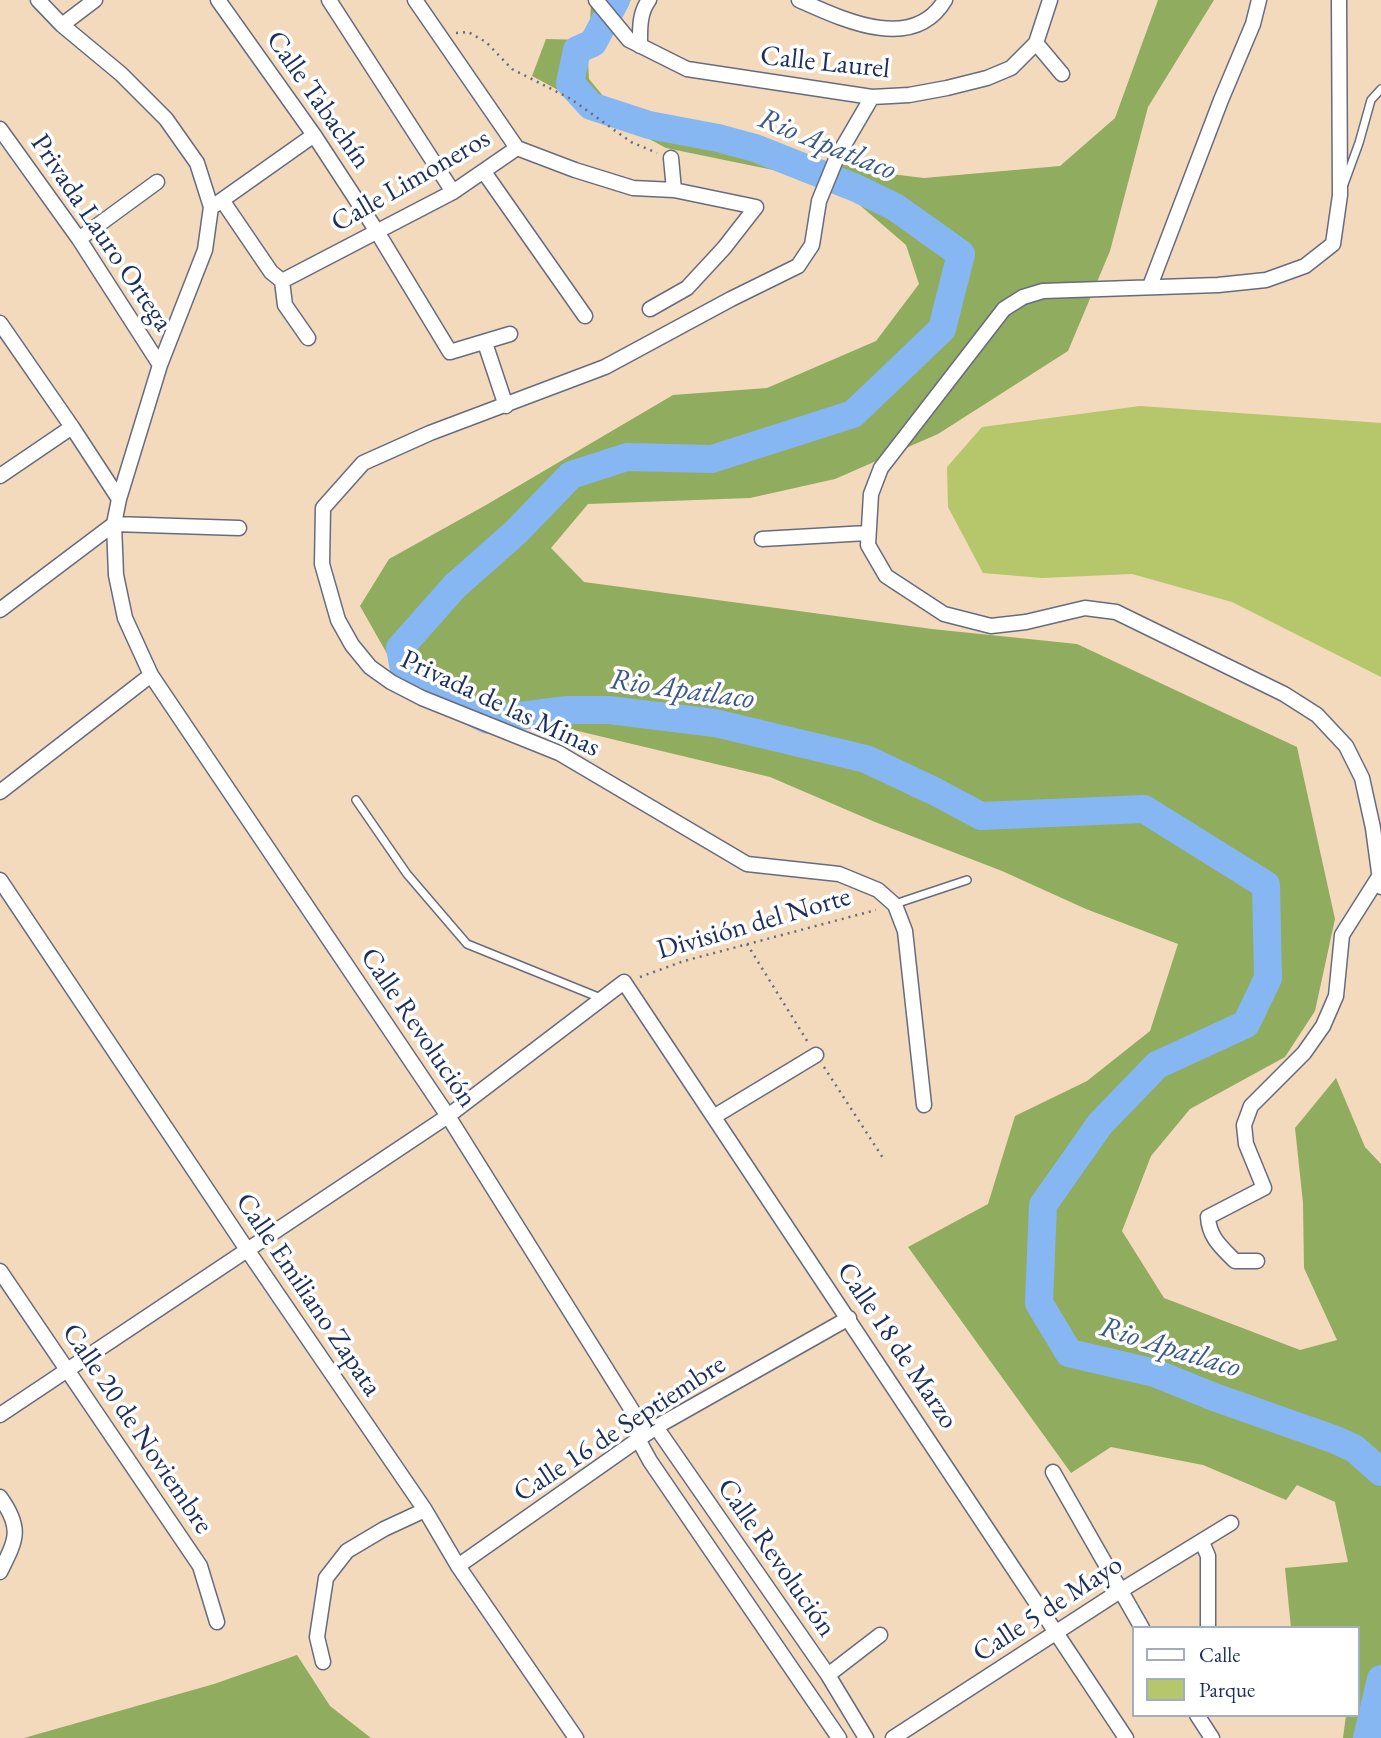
<!DOCTYPE html>
<meta charset="utf-8">
<style>
body{margin:0}
#map{position:relative;width:1381px;height:1738px;overflow:hidden;background:#f3dabc;font-family:"EB Garamond",serif}
canvas{display:block}
.legend{position:absolute;left:1132px;top:1626px;width:228px;height:91px;box-sizing:border-box;background:#fff;border:2px solid #a4acbf;margin:0;padding:9px 12px;list-style:none;font-size:21px;color:#1b2f5e}
.legend li{display:flex;align-items:center;gap:14px;height:35px}
.legend b{width:35px;border:2px solid #a4acbf}
</style>
<div id="map">
<canvas width="1381" height="1738"></canvas>
<ul class="legend">
<li><b style="height:9px;background:#fff"></b>Calle</li>
<li><b style="height:19px;background:#b6c76b"></b>Parque</li>
</ul>
</div>
<script>
const g = document.querySelector('canvas').getContext('2d');
g.lineJoin = 'round';
function paint(path, color) { g.fillStyle = color; g.fill(path, 'evenodd'); }
function trace(path, color, width, dash) { g.strokeStyle = color; g.lineWidth = width; g.lineCap = dash ? 'butt' : 'round'; g.setLineDash(dash || []); g.stroke(path); }
function drawText(font, color, halo, rows, align = 'center') {
  g.font = font + ' "EB Garamond",serif'; g.lineWidth = 7; g.setLineDash([]); g.textBaseline = 'middle'; g.strokeStyle = halo; g.fillStyle = color; for (const [text, x, y, turn = 0] of rows) {
    g.save(); g.translate(x, y); g.rotate((+turn || 0) * Math.PI / 180); g.textAlign = isNaN(turn) ? turn : align; if (halo) g.strokeText(text, 0, 0); g.fillText(text, 0, 0); g.restore();
  }
}
paint(new Path2D(`
 M 1140,406 L 1381,423 L 1381,677 L 1232,602 L 1132,574 L 1042,578 L 983,573 L 948,507 L 947,467 L 982,427 Z`), '#b6c76b');
paint(new Path2D(`
 M 591,0 L 631,0 L 588,61 L 589,79 L 609,103 L 798,155 L 882,173 L 924,178 L 1060,166 L 1115,118 L 1158,0 L 1214,0 L 1148,107 L 1110,251 L 1068,351 L 938,434 L 835,479 L 750,498 L 588,504 L 551,548 L 584,582 L 932,629 L 1077,644 L 1297,747 L 1335,919 L 1315,1011 L 1285,1057 L 1190,1109 L 1151,1156 L 1122,1231 L 1164,1298 L 1300,1350 L 1337,1340 L 1304,1268 L 1303,1203 L 1295,1128 L 1336,1078 L 1365,1147 L 1381,1164 L 1381,1738 L 1343,1738 L 1346,1715 L 1358,1715 L 1358,1628 L 1291,1628 L 1285,1568 L 1348,1562 L 1335,1502 L 1297,1485 L 1286,1500 L 1203,1465 L 1111,1447 L 1071,1473 L 908,1247 L 988,1204 L 1015,1116 L 1087,1081 L 1150,1031 L 1178,944 L 1086,909 L 1002,871 L 875,822 L 770,777 L 553,725 L 476,703 L 390,659 L 360,606 L 389,559 L 486,505 L 673,395 L 767,388 L 876,341 L 919,284 L 906,245 L 855,201 L 817,179 L 666,148 L 532,76 L 546,39 L 585,40 L 590,28 Z
 M 297,1655 L 330,1706 L 371,1738 L 24,1738 L 214,1684 Z`), '#90ac5f');
trace(new Path2D(`
 M 616,0 L 593,43 L 577,50 L 570,83 L 591,106 L 649,125 L 718,138 L 755,148 L 856,188 L 895,207 L 961,254 L 942,329 L 853,414 L 712,459 L 627,457 L 571,475 L 516,532 L 455,586 L 400,648 L 406,680 L 488,720 L 567,710 L 609,710 L 715,723 L 866,759 L 936,792 L 981,816 L 1144,809 L 1266,885 L 1268,978 L 1246,1024 L 1157,1065 L 1100,1124 L 1043,1205 L 1039,1303 L 1069,1353 L 1155,1373 L 1214,1397 L 1336,1440 L 1355,1449 L 1381,1472
 M 1367,1738 L 1381,1679`), '#86b7f2', 28);
const service = new Path2D(`
 M 1344,184 L 1359,143 L 1371,100 L 1381,89
 M 356,800 L 407,874 L 467,944 L 603,999
 M 895,904 L 967,880`);
const minor = new Path2D(`
 M 38,0 L 62,25 L 121,74 L 166,119 L 197,163 L 211,207 L 205,250 L 160,365 L 119,499 L 114,524 L 116,575 L 125,618 L 151,675 L 448,1116 L 635,1415 L 638,1439 L 650,1461 L 839,1738
 M 218,0 L 314,135 L 376,230 L 450,352 L 510,334
 M 329,0 L 453,192
 M 415,0 L 517,148
 M 596,0 L 629,40 L 687,69 L 872,97 L 909,95 L 947,88 L 987,78 L 1011,68 L 1036,43 L 1050,0
 M 799,0 C 842,19 913,54 945,0
 M 1339,0 L 1340,195 L 1333,244 L 1305,266 L 1266,280 L 1218,285 L 1043,291 L 1023,297 L 1004,309 L 881,468 L 871,494 L 868,545 L 886,576 L 944,614 L 991,626 L 1026,622 L 1085,608 L 1116,612 L 1284,694 L 1317,715 L 1346,746 L 1362,778 L 1373,828 L 1381,887
 M 62,25 L 95,0
 M 1036,43 L 1062,74
 M 640,46 C 640,30 639,13 649,0
 M 872,97 L 837,157 L 819,201 L 812,245 L 798,266 L 731,299 L 605,367 L 430,433 L 363,463 L 323,508 L 322,564 L 338,620 L 352,645 L 370,667 L 391,682 L 422,698 L 559,753 L 747,864 L 839,874 L 878,890 L 895,905 L 905,931 L 924,1105
 M 0,129 L 79,239 L 160,365
 M 517,148 L 575,170 L 633,188 L 674,190 L 756,207 L 724,248 L 687,288 L 650,309
 M 671,158 L 674,190
 M 484,172 L 585,316
 M 222,200 L 271,272 L 282,281 L 453,192 L 517,148
 M 215,205 L 314,135
 M 79,239 L 157,182
 M 282,281 L 285,305 L 308,338
 M 1150,286 L 1221,100 L 1253,24 L 1259,0
 M 0,323 L 72,427 L 119,499
 M 485,343 L 506,406
 M 0,476 L 72,427
 M 762,539 L 867,533
 M 0,610 L 114,524 L 239,528
 M 0,792 L 151,675
 M 0,880 L 248,1251 L 425,1510 L 458,1566 L 576,1738
 M 715,1116 L 816,1055
 M 1257,1261 L 1235,1261 C 1221,1247 1209,1237 1208,1217 L 1264,1188 L 1246,1144 L 1244,1125 L 1251,1106 L 1304,1053 L 1323,1026 L 1336,996 L 1342,935 L 1380,875
 M 0,1271 L 200,1566 L 217,1622
 M 0,1415 L 448,1116 L 624,982 L 1126,1738
 M 649,1423 L 656,1427 L 828,1675 L 866,1738
 M 1053,1472 L 1142,1628
 M 0,1497 C 23,1529 16,1540 0,1572
 M 1202,1542 L 1208,1556 L 1208,1628
 M 458,1566 L 656,1427 L 849,1318
 M 323,1662 L 317,1637 L 326,1578 L 347,1551 L 384,1529 L 425,1510
 M 828,1675 L 880,1635
 M 1197,1715 L 1212,1738
 M 893,1738 L 1120,1591 L 1231,1523`);
trace(service, '#676b7f', 10);
trace(minor, '#676b7f', 17);
trace(new Path2D(`
 M 456,33 L 468,32 L 486,42 L 512,69 L 571,99 L 631,142 L 657,153
 M 747,944 L 809,1044
 M 640,977 L 684,961 L 876,910
 M 824,1067 L 883,1158`), '#676b7f', 2.5, [2, 5]);
trace(service, '#fff', 7);
trace(minor, '#fff', 14);
drawText('28px', '#1b2f5e', '#fff', [
 ["Calle Laurel",825,63,6],
 ["Calle Tabachín",318,100,55],
 ["Calle Limoneros",411,181,-30],
 ["Privada Lauro Ortega",101,233,56],
 ["Privada de las Minas",500,704,25],
 ["División del Norte",754,924,-16],
 ["Calle Revolución",418,1028,56],
 ["Calle Emiliano Zapata",308,1295,56],
 ["Calle 18 de Marzo",897,1346,56],
 ["Calle 20 de Noviembre",137,1429,56],
 ["Calle 16 de Septiembre",620,1429,-33],
 ["Calle Revolución",776,1558,55],
 ["Calle 5 de Mayo",1048,1609,-33]
]);
drawText('italic 30px', '#3b588a', '#fff', [
 ["Rio Apatlaco",827,145,22],
 ["Rio Apatlaco",682,690,8],
 ["Rio Apatlaco",1170,1348,17]
]);
</script>
